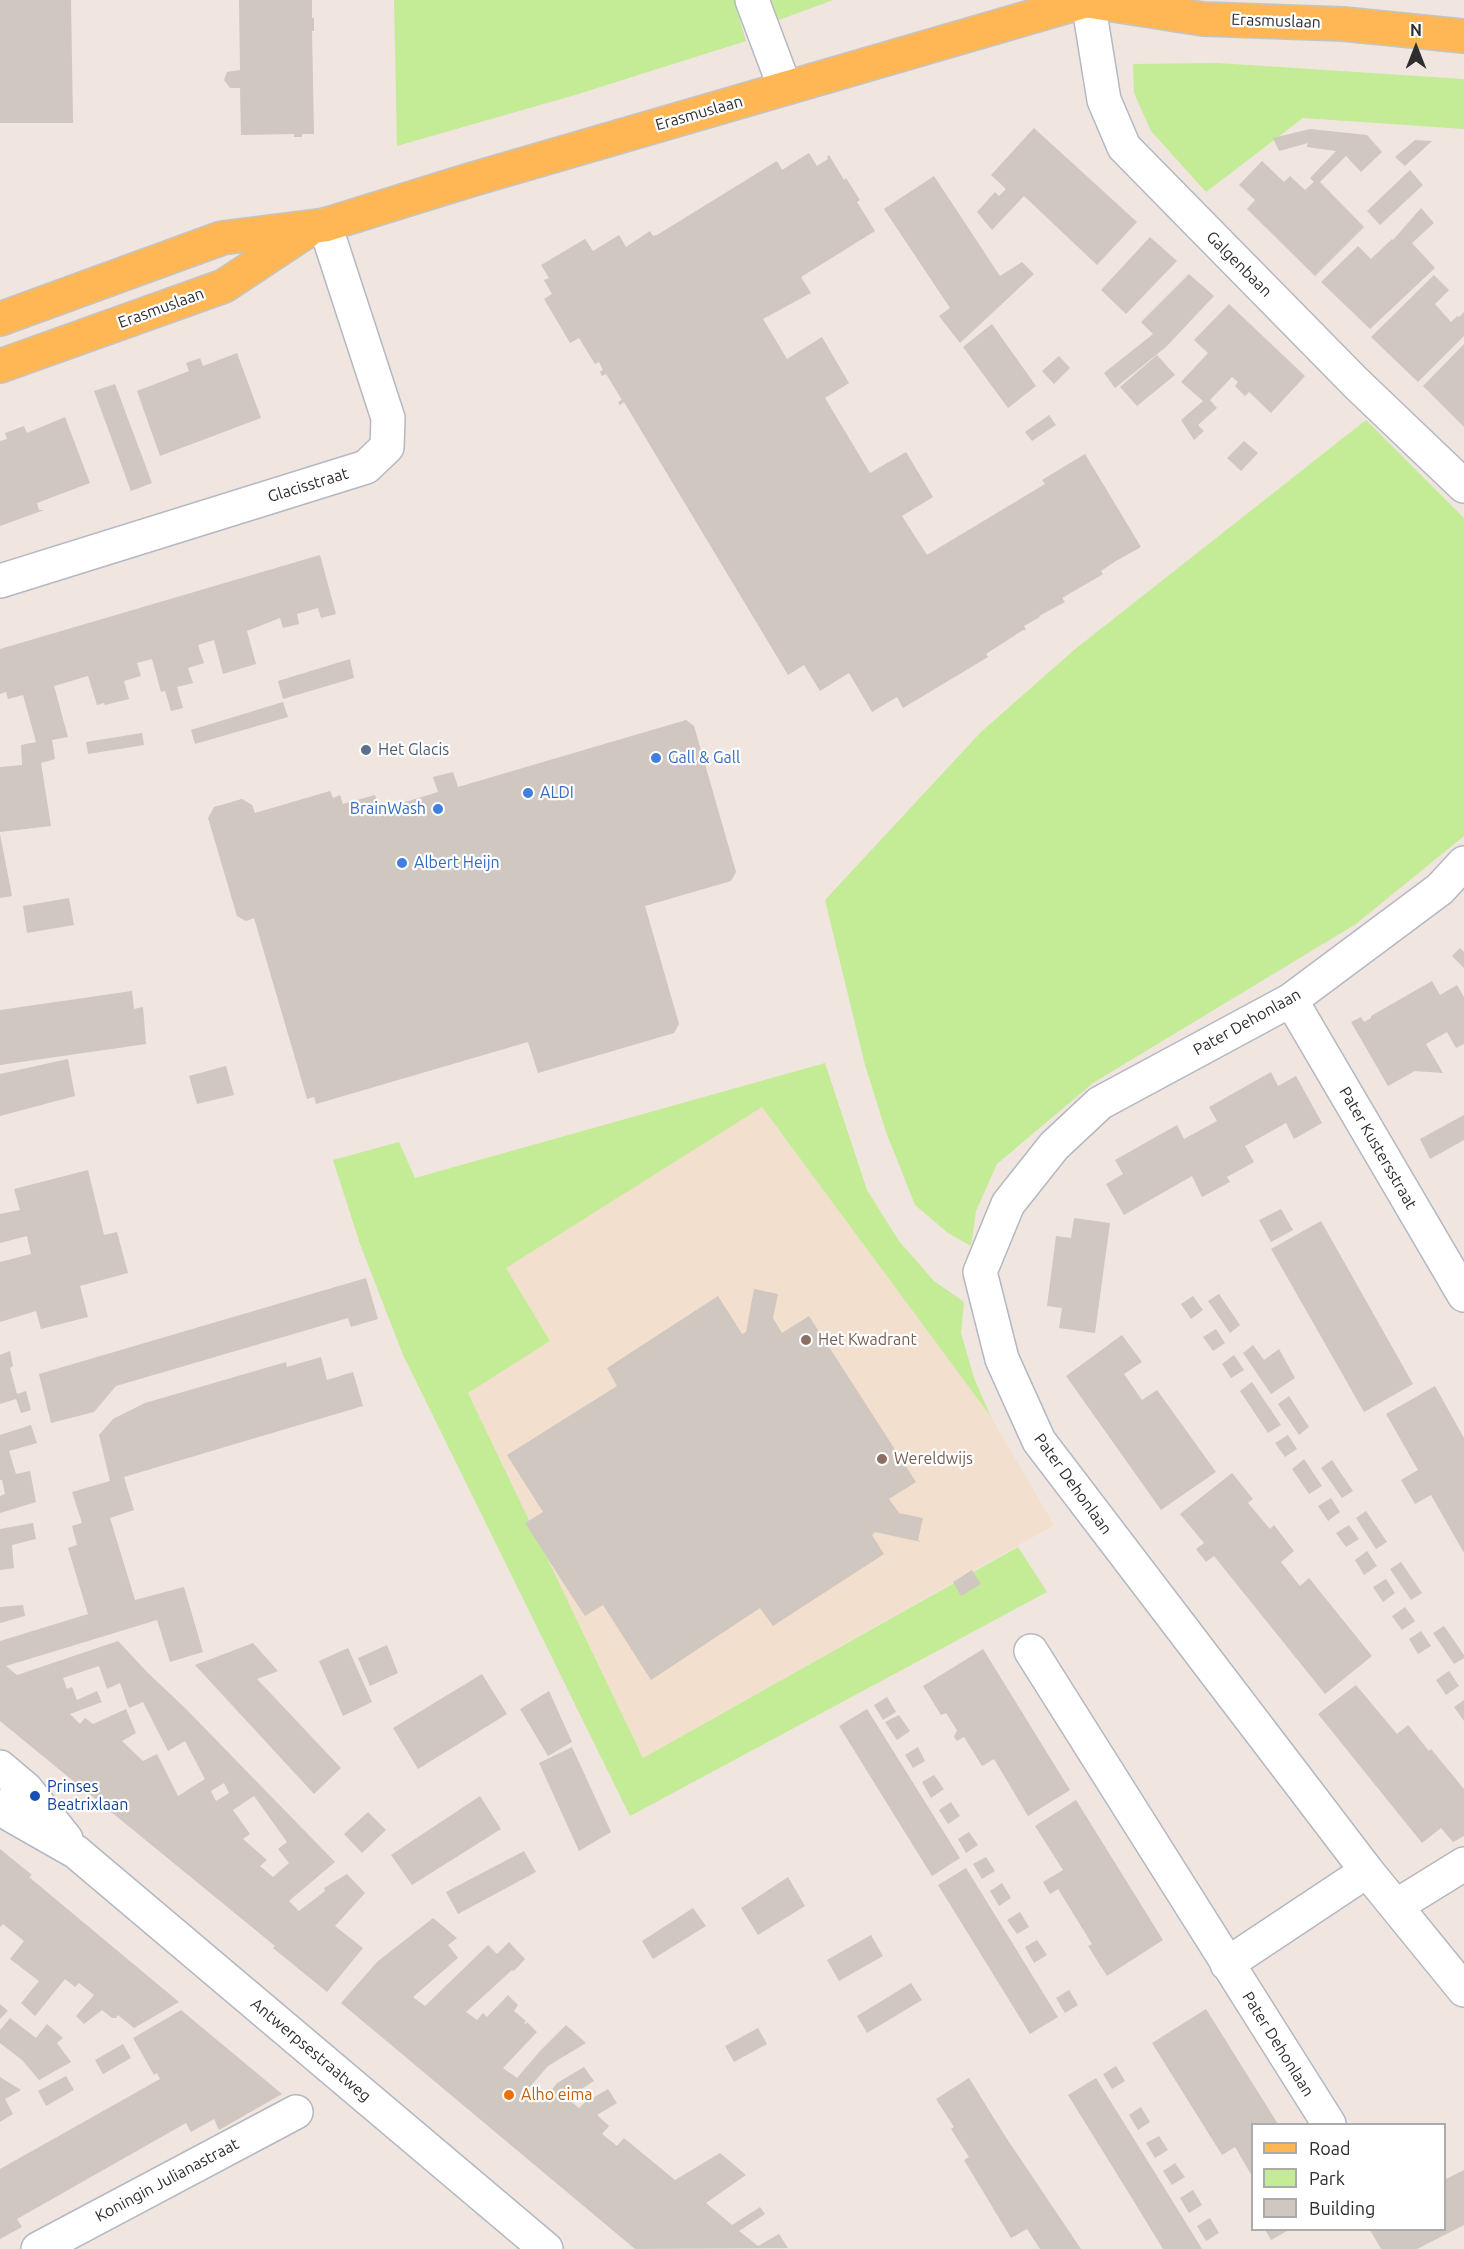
<!DOCTYPE html>
<style>
body{margin:0}
#map{position:relative;width:1464px;height:2249px;overflow:hidden;background:#f0e5df;font-family:Ubuntu,sans-serif}
canvas{display:block}
.legend{position:absolute;left:1251px;top:2123px;width:195px;height:108px;box-sizing:border-box;background:#fff;border:2px solid #ababab;margin:0;padding:8px 10px;list-style:none;font-size:18px;color:#2e2e2e}
.legend li{display:flex;align-items:center;gap:12px;height:30px}
.legend b{width:30px;border:2px solid #ababab}
.north{position:absolute;left:1386px;top:18px;width:60px;height:60px;-webkit-text-stroke:4px #fff;paint-order:stroke;rotate:0deg;font-size:16px;font-weight:700;line-height:24px;text-align:center;color:#2e2e2e}
.north::after{content:'';display:block;margin:auto;width:21px;height:27px;background:#2e2e2e;clip-path:polygon(50% 0,100% 100%,50% 72%,0 100%)}
</style>
<div id="map">
<canvas width="1464" height="2249"></canvas>
<ul class="legend">
<li><b style="height:8px;background:#ffb755"></b>Road</li>
<li><b style="height:16px;background:#c4ec96"></b>Park</li>
<li><b style="height:16px;background:#cfc7c0"></b>Building</li>
</ul>
<div class="north">N</div>
</div>
<script>
const g = document.querySelector('canvas').getContext('2d');
g.lineJoin = 'round';
function paint(path, color) { g.fillStyle = color; g.fill(path, 'evenodd'); }
function trace(path, color, width, dash) { g.strokeStyle = color; g.lineWidth = width; g.lineCap = dash ? 'butt' : 'round'; g.setLineDash(dash || []); g.stroke(path); }
function drawText(font, color, halo, rows, align = 'center') {
  g.font = font + ' Ubuntu,sans-serif'; g.lineWidth = 4.5; g.setLineDash([]); g.textBaseline = 'middle'; g.strokeStyle = halo; g.fillStyle = color; for (const [text, x, y, turn = 0] of rows) {
    g.save(); g.translate(x, y); g.rotate((+turn || 0) * Math.PI / 180); g.textAlign = isNaN(turn) ? turn : align; if (halo) g.strokeText(text, 0, 0); g.fillText(text, 0, 0); g.restore();
  }
}
paint(new Path2D(`
 M 762,1107 L 991,1417 L 1054,1525 L 643,1758 L 468,1393 L 550,1341 L 505,1268 Z`), '#f3dfcd');
paint(new Path2D(`
 M 394,0 L 734,0 L 746,41 L 575,95 L 397,146 Z
 M 771,0 L 833,0 L 779,20 Z
 M 1218,63 L 1464,79 L 1464,129 L 1303,118 L 1206,192 L 1151,131 L 1134,93 L 1133,64 Z
 M 1366,420 L 1464,518 L 1464,836 L 1356,924 L 1093,1083 L 997,1164 L 976,1211 L 971,1246 L 948,1233 L 915,1205 L 886,1132 L 865,1065 L 825,900 L 981,732 L 1074,650 Z
 M 825,1063 L 867,1190 L 899,1241 L 934,1281 L 964,1302 L 961,1333 L 974,1378 L 991,1417 L 762,1107 L 506,1268 L 550,1341 L 468,1393 L 643,1758 L 1018,1547 L 1047,1592 L 630,1816 L 403,1355 L 360,1244 L 333,1160 L 399,1142 L 415,1178 Z`), '#c4ec96');
paint(new Path2D(`
 M 0,0 L 71,0 L 73,123 L 0,123 Z
 M 239,0 L 312,0 L 312,18 L 314,18 L 314,31 L 312,31 L 314,134 L 302,134 L 302,137 L 294,137 L 294,134 L 241,135 L 240,88 L 230,88 L 224,80 L 227,72 L 240,70 Z
 M 1034,128 L 1137,222 L 1097,265 L 1024,196 L 992,230 L 977,212 L 995,192 L 999,196 L 1006,189 L 991,175 Z
 M 1310,129 L 1367,135 L 1382,152 L 1361,172 L 1346,156 L 1320,182 L 1364,227 L 1315,276 L 1247,209 L 1255,200 L 1239,185 L 1262,161 L 1284,182 L 1290,176 L 1305,190 L 1314,182 L 1310,178 L 1336,151 L 1307,147 L 1308,143 L 1279,151 L 1273,138 Z
 M 1415,140 L 1432,141 L 1405,166 L 1395,157 Z
 M 809,153 L 817,166 L 828,159 L 827,157 L 829,155 L 844,180 L 846,178 L 860,200 L 857,202 L 875,231 L 801,277 L 811,293 L 763,319 L 787,359 L 822,337 L 849,383 L 825,398 L 870,473 L 906,452 L 933,497 L 902,516 L 927,555 L 1045,484 L 1042,480 L 1085,454 L 1141,547 L 1116,561 L 1101,571 L 1103,574 L 1100,576 L 1062,598 L 1065,602 L 1039,616 L 1040,617 L 1024,626 L 1026,630 L 1023,630 L 986,654 L 988,657 L 903,708 L 897,697 L 872,712 L 849,673 L 820,691 L 804,665 L 788,675 L 624,402 L 620,405 L 618,402 L 622,400 L 606,374 L 602,376 L 600,372 L 603,370 L 599,362 L 595,364 L 579,338 L 570,343 L 544,299 L 552,294 L 544,280 L 549,278 L 541,265 L 585,239 L 593,251 L 619,235 L 626,247 L 650,231 L 653,236 L 657,235 L 777,161 L 782,170 Z
 M 1410,170 L 1423,185 L 1380,225 L 1367,211 Z
 M 934,176 L 1000,276 L 1022,262 L 1034,274 L 960,343 L 939,316 L 950,308 L 884,209 Z
 M 1421,208 L 1434,223 L 1412,243 L 1435,268 L 1370,329 L 1321,282 L 1358,246 L 1371,259 L 1392,239 L 1393,240 Z
 M 1150,237 L 1177,261 L 1126,314 L 1101,290 Z
 M 1189,274 L 1214,296 L 1166,347 L 1115,388 L 1104,373 L 1153,334 L 1141,322 Z
 M 1434,275 L 1449,290 L 1435,304 L 1451,322 L 1457,316 L 1459,317 L 1464,312 L 1464,336 L 1418,382 L 1371,337 Z
 M 1229,304 L 1305,376 L 1271,413 L 1249,392 L 1245,396 L 1235,386 L 1238,382 L 1232,377 L 1210,400 L 1217,408 L 1198,425 L 1204,431 L 1194,440 L 1181,420 L 1203,401 L 1181,382 L 1208,353 L 1194,340 Z
 M 992,324 L 1036,386 L 1008,408 L 963,347 Z
 M 1464,344 L 1464,427 L 1423,386 Z
 M 237,353 L 261,418 L 160,456 L 137,391 L 189,371 L 186,363 L 200,358 L 203,366 Z
 M 1157,355 L 1175,375 L 1137,406 L 1120,387 Z
 M 1059,356 L 1070,368 L 1054,384 L 1042,371 Z
 M 115,384 L 152,483 L 131,491 L 94,391 Z
 M 1049,415 L 1056,425 L 1032,441 L 1025,432 Z
 M 65,417 L 90,483 L 37,503 L 39,510 L 44,510 L 0,526 L 0,441 L 7,439 L 5,433 L 24,426 L 27,433 Z
 M 1244,441 L 1258,453 L 1241,471 L 1227,458 Z
 M 320,555 L 336,614 L 321,618 L 318,608 L 297,614 L 299,624 L 283,628 L 280,618 L 247,631 L 256,664 L 223,674 L 214,640 L 198,645 L 204,663 L 188,668 L 193,683 L 177,687 L 183,708 L 171,711 L 165,691 L 161,692 L 152,659 L 137,663 L 141,676 L 124,681 L 129,699 L 105,705 L 104,703 L 97,705 L 88,676 L 54,686 L 68,737 L 52,740 L 55,759 L 41,763 L 51,826 L 0,832 L 0,767 L 22,765 L 21,745 L 36,742 L 23,695 L 8,699 L 6,692 L 0,694 L 0,649 Z
 M 350,659 L 354,678 L 283,699 L 278,681 Z
 M 283,702 L 288,717 L 195,744 L 191,730 Z
 M 686,720 L 694,726 L 736,872 L 731,881 L 645,906 L 679,1024 L 674,1033 L 538,1073 L 528,1042 L 316,1104 L 314,1097 L 307,1099 L 254,918 L 246,921 L 237,916 L 208,818 L 214,807 L 242,799 L 252,805 L 255,813 L 330,791 L 333,798 L 340,795 L 343,804 L 375,795 L 379,810 L 438,792 L 433,777 L 453,772 L 458,787 Z
 M 142,733 L 144,745 L 88,754 L 86,742 Z
 M 0,834 L 12,896 L 0,898 Z
 M 69,898 L 74,925 L 27,933 L 23,906 Z
 M 1460,948 L 1464,952 L 1464,968 L 1452,956 Z
 M 1432,981 L 1440,995 L 1457,985 L 1464,997 L 1464,1044 L 1456,1048 L 1447,1032 L 1426,1044 L 1443,1073 L 1415,1071 L 1388,1086 L 1351,1022 L 1361,1017 L 1364,1022 L 1371,1018 L 1371,1016 Z
 M 132,991 L 134,1009 L 143,1007 L 146,1044 L 0,1065 L 0,1010 Z
 M 68,1059 L 75,1096 L 0,1116 L 0,1074 Z
 M 226,1066 L 234,1095 L 197,1104 L 189,1076 Z
 M 1271,1072 L 1278,1086 L 1296,1076 L 1322,1123 L 1294,1139 L 1286,1123 L 1245,1146 L 1254,1162 L 1227,1177 L 1230,1182 L 1202,1197 L 1192,1176 L 1124,1215 L 1106,1184 L 1123,1174 L 1115,1160 L 1177,1125 L 1184,1139 L 1217,1121 L 1209,1107 Z
 M 1464,1115 L 1464,1140 L 1430,1159 L 1420,1139 Z
 M 88,1170 L 104,1235 L 117,1232 L 128,1273 L 80,1286 L 88,1317 L 41,1329 L 36,1311 L 0,1322 L 0,1262 L 31,1254 L 27,1236 L 0,1243 L 0,1214 L 20,1210 L 14,1189 Z
 M 1281,1209 L 1293,1230 L 1271,1242 L 1259,1220 Z
 M 1074,1218 L 1110,1223 L 1095,1333 L 1059,1328 L 1062,1308 L 1047,1306 L 1056,1236 L 1071,1238 Z
 M 1321,1221 L 1413,1384 L 1364,1412 L 1271,1249 Z
 M 366,1278 L 378,1319 L 351,1327 L 348,1318 L 116,1386 L 94,1412 L 51,1423 L 39,1374 Z
 M 754,1289 L 778,1294 L 773,1318 L 782,1333 L 809,1316 L 916,1482 L 889,1499 L 899,1513 L 923,1518 L 918,1540 L 921,1542 L 875,1532 L 872,1535 L 884,1554 L 773,1626 L 760,1608 L 651,1680 L 603,1605 L 585,1616 L 573,1598 L 525,1523 L 543,1512 L 507,1455 L 617,1386 L 607,1368 L 718,1296 L 742,1334 L 746,1332 Z
 M 1219,1294 L 1240,1325 L 1230,1333 L 1208,1301 Z
 M 1193,1296 L 1203,1310 L 1191,1319 L 1181,1304 Z
 M 1216,1329 L 1225,1343 L 1213,1351 L 1203,1337 Z
 M 1122,1335 L 1142,1362 L 1124,1374 L 1142,1400 L 1157,1390 L 1216,1472 L 1161,1510 L 1066,1376 Z
 M 1253,1345 L 1264,1360 L 1279,1349 L 1295,1378 L 1271,1394 L 1243,1353 Z
 M 10,1351 L 13,1366 L 10,1368 L 17,1394 L 26,1391 L 31,1410 L 21,1413 L 16,1399 L 0,1404 L 0,1355 Z
 M 1234,1355 L 1244,1370 L 1231,1378 L 1222,1364 Z
 M 321,1357 L 327,1380 L 353,1372 L 363,1406 L 124,1477 L 134,1510 L 110,1518 L 135,1600 L 184,1587 L 203,1652 L 170,1662 L 157,1620 L 6,1666 L 17,1675 L 118,1641 L 147,1672 L 186,1709 L 335,1862 L 289,1901 L 299,1911 L 325,1891 L 324,1888 L 347,1874 L 365,1893 L 335,1926 L 363,1948 L 327,1992 L 273,1948 L 275,1946 L 0,1721 L 0,1641 L 88,1614 L 68,1548 L 77,1545 L 72,1526 L 82,1523 L 72,1492 L 110,1481 L 99,1435 L 113,1419 L 145,1403 L 286,1362 L 287,1367 ZM 99,1666 L 107,1689 L 120,1683 L 129,1708 L 143,1702 L 168,1751 L 185,1741 L 205,1779 L 178,1796 L 157,1754 L 143,1761 L 122,1741 L 136,1733 L 126,1709 L 93,1724 L 85,1718 L 80,1724 L 70,1714 L 102,1702 L 97,1691 L 77,1700 L 72,1687 L 67,1689 L 63,1678 ZM 224,1783 L 229,1793 L 216,1801 L 211,1791 ZM 254,1796 L 287,1842 L 278,1849 L 289,1863 L 273,1877 L 260,1866 L 267,1860 L 243,1839 L 250,1834 L 233,1810 Z
 M 1252,1382 L 1281,1425 L 1268,1433 L 1240,1391 Z
 M 1435,1386 L 1464,1438 L 1464,1553 L 1431,1495 L 1415,1504 L 1401,1480 L 1418,1470 L 1386,1414 Z
 M 1289,1396 L 1309,1427 L 1299,1435 L 1278,1404 Z
 M 31,1425 L 37,1443 L 9,1451 L 16,1474 L 30,1471 L 36,1502 L 0,1513 L 0,1496 L 5,1494 L 2,1480 L 0,1480 L 0,1435 Z
 M 1288,1435 L 1297,1449 L 1285,1457 L 1275,1443 Z
 M 1304,1459 L 1322,1486 L 1309,1494 L 1292,1469 Z
 M 1332,1460 L 1353,1491 L 1342,1498 L 1321,1468 Z
 M 1232,1473 L 1253,1499 L 1248,1503 L 1270,1529 L 1274,1525 L 1294,1551 L 1281,1562 L 1300,1586 L 1309,1578 L 1372,1656 L 1325,1694 L 1214,1556 L 1206,1562 L 1196,1549 L 1204,1543 L 1180,1514 Z
 M 1331,1498 L 1340,1512 L 1328,1521 L 1318,1506 Z
 M 1366,1511 L 1387,1542 L 1376,1549 L 1356,1518 Z
 M 33,1523 L 36,1539 L 12,1545 L 14,1568 L 0,1570 L 0,1529 Z
 M 1349,1525 L 1359,1539 L 1346,1547 L 1336,1533 Z
 M 1367,1551 L 1377,1566 L 1364,1575 L 1355,1560 Z
 M 1401,1562 L 1422,1593 L 1411,1600 L 1390,1569 Z
 M 972,1570 L 981,1584 L 961,1596 L 953,1582 Z
 M 1386,1579 L 1395,1593 L 1383,1602 L 1373,1587 Z
 M 23,1605 L 25,1616 L 0,1623 L 0,1607 Z
 M 1405,1607 L 1415,1621 L 1402,1630 L 1392,1616 Z
 M 1444,1626 L 1464,1655 L 1464,1658 L 1454,1664 L 1433,1633 Z
 M 1421,1631 L 1431,1646 L 1418,1654 L 1409,1639 Z
 M 253,1643 L 278,1671 L 257,1679 L 341,1768 L 314,1794 L 195,1665 Z
 M 387,1645 L 398,1673 L 370,1686 L 358,1658 Z
 M 348,1648 L 372,1702 L 343,1716 L 319,1661 Z
 M 983,1649 L 1070,1790 L 1028,1816 L 994,1759 L 982,1766 L 964,1737 L 957,1741 L 954,1737 L 957,1730 L 946,1713 L 941,1715 L 923,1686 Z
 M 1449,1671 L 1459,1686 L 1446,1695 L 1436,1680 Z
 M 482,1674 L 507,1714 L 418,1769 L 393,1728 Z
 M 1356,1685 L 1397,1734 L 1408,1725 L 1429,1751 L 1431,1749 L 1464,1789 L 1464,1836 L 1453,1842 L 1441,1828 L 1422,1843 L 1318,1714 Z
 M 549,1691 L 572,1742 L 548,1756 L 520,1709 Z
 M 887,1697 L 896,1712 L 883,1720 L 874,1705 Z
 M 1464,1700 L 1464,1721 L 1454,1707 Z
 M 867,1709 L 960,1858 L 932,1876 L 839,1726 Z
 M 899,1715 L 910,1731 L 897,1740 L 885,1722 Z
 M 572,1747 L 611,1832 L 579,1851 L 539,1763 Z
 M 918,1747 L 925,1761 L 913,1768 L 905,1755 Z
 M 934,1775 L 944,1789 L 931,1798 L 922,1782 Z
 M 480,1796 L 501,1829 L 412,1885 L 391,1855 Z
 M 1076,1800 L 1163,1940 L 1107,1976 L 1088,1946 L 1092,1944 L 1058,1889 L 1050,1894 L 1043,1882 L 1063,1870 L 1035,1826 Z
 M 951,1802 L 960,1816 L 948,1824 L 939,1810 Z
 M 368,1812 L 386,1830 L 362,1853 L 344,1834 Z
 M 969,1832 L 978,1845 L 966,1853 L 958,1839 Z
 M 0,1849 L 32,1875 L 29,1877 L 179,2002 L 134,2028 L 118,2015 L 116,2018 L 112,2018 L 102,2010 L 84,2024 L 76,2016 L 94,1995 L 79,1983 L 75,1987 L 65,1979 L 35,2016 L 21,2003 L 39,1981 L 10,1959 L 24,1941 L 3,1924 L 0,1927 Z
 M 524,1851 L 536,1872 L 458,1914 L 446,1892 Z
 M 986,1857 L 995,1871 L 982,1879 L 973,1864 Z
 M 966,1868 L 1058,2017 L 1030,2034 L 938,1885 Z
 M 788,1877 L 805,1906 L 758,1935 L 741,1908 Z
 M 1002,1883 L 1011,1898 L 999,1906 L 990,1891 Z
 M 693,1908 L 706,1926 L 653,1959 L 642,1941 Z
 M 1020,1912 L 1029,1927 L 1017,1934 L 1007,1920 Z
 M 433,1918 L 457,1938 L 448,1945 L 458,1958 L 413,1997 L 425,2006 L 488,1945 L 497,1954 L 509,1942 L 525,1959 L 514,1971 L 512,1970 L 466,2012 L 477,2020 L 483,2013 L 487,2017 L 508,1995 L 518,2005 L 514,2011 L 526,2021 L 524,2023 L 526,2024 L 527,2022 L 537,2032 L 503,2068 L 517,2078 L 540,2051 L 566,2025 L 586,2043 L 548,2066 L 529,2088 L 544,2100 L 557,2083 L 584,2067 L 594,2081 L 567,2098 L 579,2108 L 584,2103 L 608,2089 L 617,2103 L 597,2115 L 609,2126 L 602,2134 L 617,2146 L 624,2138 L 675,2180 L 720,2153 L 746,2175 L 706,2203 L 732,2225 L 760,2207 L 765,2214 L 739,2231 L 758,2246 L 779,2234 L 788,2248 L 635,2249 L 341,2003 L 377,1962 Z
 M 871,1935 L 883,1956 L 839,1981 L 827,1960 Z
 M 1037,1940 L 1047,1955 L 1034,1963 L 1025,1947 Z
 M 911,1983 L 922,2000 L 867,2033 L 857,2016 Z
 M 1069,1990 L 1078,2005 L 1065,2013 L 1056,1998 Z
 M 0,2004 L 8,2011 L 0,2019 Z
 M 1206,2009 L 1278,2124 L 1252,2124 L 1252,2176 L 1235,2147 L 1222,2155 L 1152,2043 Z
 M 181,2010 L 282,2094 L 219,2130 L 214,2119 L 191,2132 L 186,2123 L 17,2219 L 22,2227 L 0,2239 L 0,2169 L 160,2079 L 157,2073 L 154,2075 L 133,2038 Z
 M 10,2018 L 36,2038 L 47,2024 L 63,2038 L 57,2043 L 71,2062 L 39,2080 L 22,2060 L 0,2043 L 0,2030 Z
 M 758,2028 L 767,2044 L 734,2062 L 725,2046 Z
 M 123,2044 L 131,2058 L 103,2074 L 95,2060 Z
 M 1116,2066 L 1125,2081 L 1112,2089 L 1103,2074 Z
 M 66,2076 L 74,2090 L 46,2106 L 38,2091 Z
 M 0,2077 L 21,2090 L 5,2099 L 13,2114 L 0,2122 Z
 M 969,2078 L 1005,2136 L 1081,2249 L 1040,2249 L 1027,2229 L 1011,2238 L 964,2160 L 969,2157 L 951,2129 L 954,2127 L 936,2099 Z
 M 1096,2078 L 1170,2197 L 1202,2249 L 1163,2249 L 1133,2200 L 1068,2095 Z
 M 1141,2107 L 1150,2122 L 1138,2130 L 1129,2115 Z
 M 1159,2136 L 1168,2150 L 1155,2158 L 1146,2143 Z
 M 1175,2163 L 1185,2177 L 1172,2185 L 1163,2171 Z
 M 1464,2170 L 1464,2225 L 1417,2249 L 1381,2249 L 1370,2230 L 1444,2230 L 1444,2180 Z
 M 1193,2190 L 1202,2205 L 1189,2213 L 1180,2198 Z
 M 1210,2218 L 1219,2233 L 1206,2241 L 1197,2226 Z
 M 1265,2230 L 1289,2230 L 1271,2240 Z`), '#cfc7c0');
const minor = new Path2D(`
 M 752,0 L 785,88
 M 1088,1 L 1104,100 L 1124,147 L 1356,383 L 1464,486
 M 0,581 L 366,467 L 387,447 L 388,418 L 325,225
 M 1464,863 L 1440,889 L 1291,1000 L 1100,1103 L 1054,1146 L 1008,1204 L 980,1272 L 1002,1359 L 1039,1441 L 1367,1871 L 1464,1990
 M 1291,1000 L 1464,1295
 M 1031,1651 L 1329,2124
 M 0,1767 L 26,1789 L 66,1839
 M 0,1806 L 11,1815 L 76,1852 L 546,2249
 M 1396,1906 L 1464,1864
 M 1227,1964 L 1367,1871
 M 38,2249 L 296,2112`);
const major = new Path2D(`
 M 1088,1 L 1203,19 L 1343,24 L 1464,36
 M 0,319 L 222,238 L 325,225 L 470,180 L 1089,0
 M 0,366 L 224,286 L 307,231`);
trace(minor, '#b3b8c2', 36);
trace(major, '#c4c4c4', 36);
trace(minor, '#fff', 33);
trace(major, '#ffb755', 33);
for (const [x, y, r, color] of [
 [366,750,6,"#5c6f8a"],
 [656,758,6,"#3f7fe0"],
 [528,793,6,"#3f7fe0"],
 [438,809,6,"#3f7fe0"],
 [402,863,6,"#3f7fe0"],
 [806,1340,6,"#8d6e63"],
 [882,1459,6,"#8d6e63"],
 [35,1796,6,"#1a4fb4"],
 [509,2095,6,"#e8710a"]
]) { const dot = new Path2D(); dot.arc(x, y, r, 0, 2 * Math.PI); g.fillStyle = color; g.fill(dot); trace(dot, '#fff', 2); }
drawText('16px', '#2e2e2e', '#fff', [
 ["Erasmuslaan",1276,21,2],
 ["Erasmuslaan",699,113,-16],
 ["Galgenbaan",1239,264,45],
 ["Erasmuslaan",161,308,-20],
 ["Glacisstraat",308,485,-17],
 ["Pater Dehonlaan",1247,1022,-29],
 ["Pater Kustersstraat",1378,1148,60],
 ["Pater Dehonlaan",1073,1484,54],
 ["Pater Dehonlaan",1278,2044,58],
 ["Antwerpsestraatweg",311,2050,40],
 ["Koningin Julianastraat",167,2180,-28]
]);
drawText('16px', '#4e5e75', '#fff', [
 ["Het Glacis",378,750]
], 'left');
drawText('16px', '#366cbe', '#fff', [
 ["Gall & Gall",668,758],
 ["ALDI",540,793],
 ["BrainWash",426,809,"right"],
 ["Albert Heijn",414,863]
], 'left');
drawText('16px', '#785e54', '#fff', [
 ["Het Kwadrant",818,1340],
 ["Wereldwijs",894,1459]
], 'left');
drawText('16px', '#164399', '#fff', [
 ["Prinses",47,1787],
 ["Beatrixlaan",47,1805]
], 'left');
drawText('16px', '#c56008', '#fff', [
 ["Alho eima",521,2095]
], 'left');
</script>
